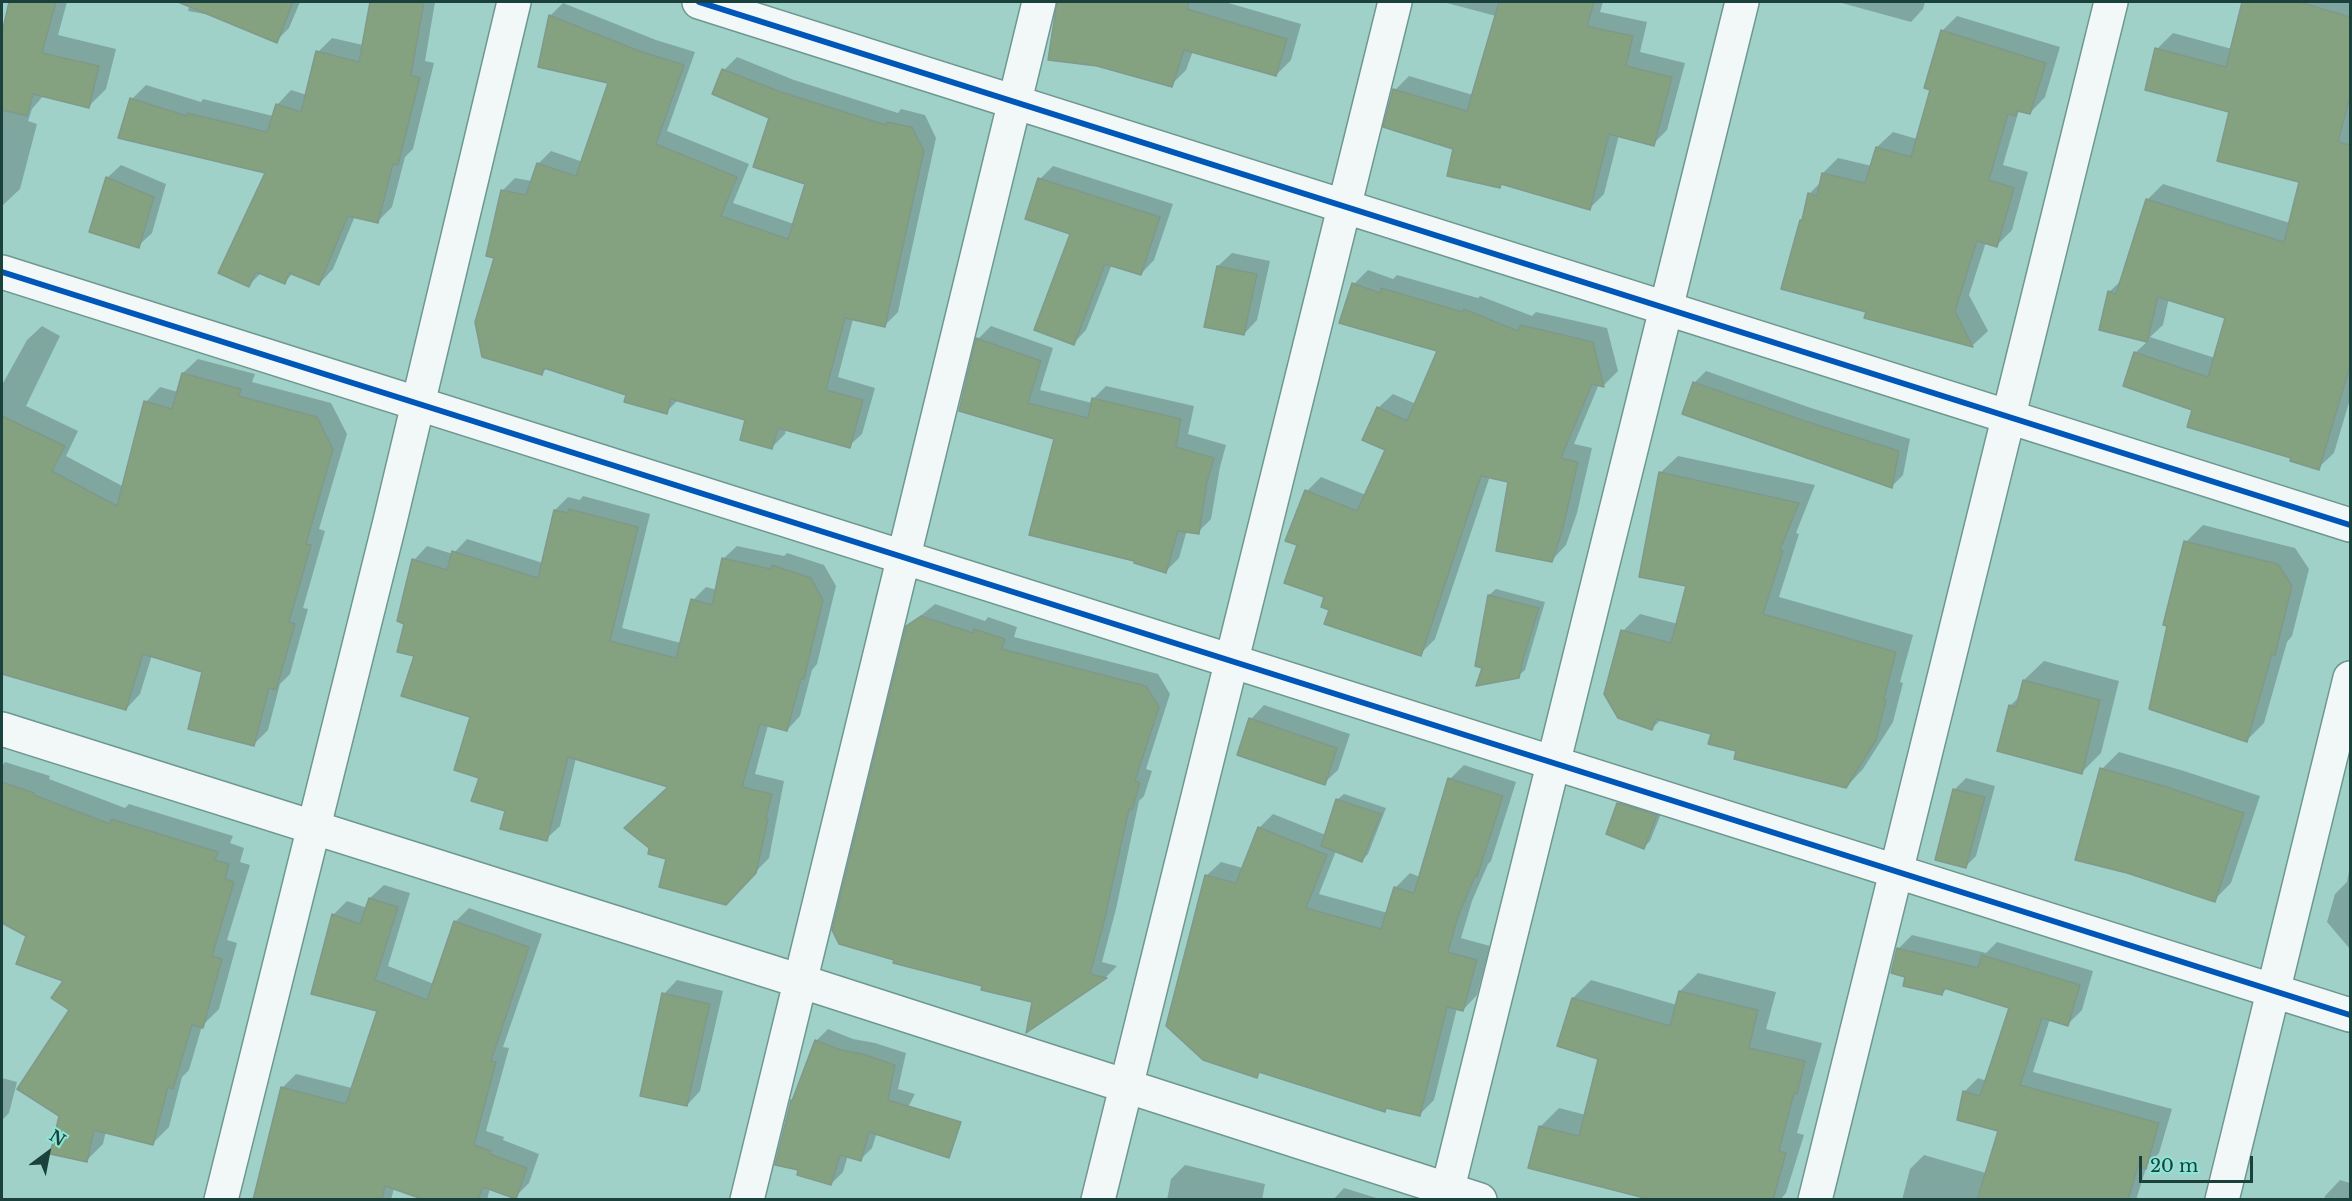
<!DOCTYPE html>
<style>
body{margin:0}
#map{position:relative;width:2352px;height:1201px;overflow:hidden;background:#9fd1c9;font-family:"Libre Baskerville",serif}
canvas{display:block}
.frame{position:absolute;inset:0;border:3px solid #1b413c;pointer-events:none}
.north{position:absolute;left:18px;top:1123px;width:60px;height:60px;-webkit-text-stroke:4px #8be5d7;paint-order:stroke;rotate:32deg;font-size:16px;font-weight:700;line-height:24px;text-align:center;color:#1b413c}
.north::after{content:'';display:block;margin:auto;width:21px;height:27px;background:#1b413c;clip-path:polygon(50% 0,100% 100%,50% 72%,0 100%)}
.scale{position:absolute;left:2139px;top:1156px;width:114px;height:27px;box-sizing:border-box;border:3px solid #1b413c;border-top:0;padding-left:8px;font-size:18px;line-height:21px;white-space:nowrap;color:#1b413c;-webkit-text-stroke:4px #8be5d7;paint-order:stroke}
</style>
<div id="map">
<canvas width="2352" height="1201"></canvas>
<div class="frame"></div>
<div class="north">N</div>
<div class="scale">20 m</div>
</div>
<script>
const g = document.querySelector('canvas').getContext('2d');
g.lineJoin = 'round';
function paint(path, color) { g.fillStyle = color; g.fill(path, 'evenodd'); }
function trace(path, color, width, dash) { g.strokeStyle = color; g.lineWidth = width; g.lineCap = dash ? 'butt' : 'round'; g.setLineDash(dash || []); g.stroke(path); }
paint(new Path2D(`
 M 14,2 L 67,2 L 58,35 L 116,49 L 106,89 L 89,106 L 44,95 L 32,109 L 28,121 L 37,124 L 20,189 L 2,206 L 2,38 L 10,5 Z
 M 183,2 L 300,2 L 289,28 L 276,41 L 216,16 L 188,11 L 190,3 Z
 M 372,2 L 435,2 L 425,61 L 434,63 L 413,149 L 405,157 L 392,207 L 378,221 L 355,216 L 333,269 L 319,284 L 293,273 L 284,283 L 261,273 L 249,285 L 267,172 L 132,99 L 146,85 L 201,102 L 203,99 L 273,116 L 277,105 L 291,90 L 307,95 L 318,52 L 332,38 L 363,45 Z
 M 1059,2 L 1225,2 L 1301,24 L 1291,60 L 1276,75 L 1193,51 L 1186,70 L 1171,85 L 1059,6 Z
 M 1443,2 L 1603,2 L 1600,12 L 1647,22 L 1640,52 L 1685,63 L 1667,130 L 1653,144 L 1619,135 L 1604,194 L 1590,208 L 1503,183 L 1500,186 L 1455,147 L 1395,90 L 1409,76 L 1473,95 L 1496,16 Z
 M 1838,2 L 1925,2 L 1923,9 L 1911,22 Z
 M 2243,2 L 2350,2 L 2350,399 L 2334,453 L 2318,468 L 2194,409 L 2135,353 L 2148,341 L 2101,329 L 2109,292 L 2123,279 L 2147,200 L 2163,184 L 2290,223 L 2301,181 L 2231,111 L 2157,49 L 2173,33 L 2232,49 ZM 2169,298 L 2227,317 L 2215,358 L 2150,337 L 2163,325 Z
 M 563,3 L 656,40 L 695,52 L 667,131 L 749,164 L 733,203 L 794,224 L 807,183 L 771,117 L 724,70 L 737,57 L 794,80 L 898,113 L 901,109 L 925,115 L 936,138 L 898,312 L 885,325 L 853,319 L 838,377 L 875,388 L 862,434 L 849,446 L 786,429 L 785,434 L 772,447 L 747,419 L 679,399 L 666,412 L 628,394 L 547,368 L 542,373 L 496,257 L 503,190 L 515,178 L 532,181 L 538,164 L 551,151 L 583,162 L 610,82 L 550,16 Z
 M 1957,16 L 2060,47 L 2045,97 L 2030,113 L 2019,110 L 2003,165 L 2028,172 L 2012,230 L 1997,245 L 1986,242 L 1969,295 L 1988,331 L 1973,345 L 1866,317 L 1868,311 L 1802,220 L 1804,218 L 1809,194 L 1821,182 L 1823,173 L 1838,158 L 1872,166 L 1877,147 L 1893,132 L 1917,139 L 1932,89 L 1942,31 Z
 M 121,165 L 166,184 L 152,233 L 138,246 L 107,178 Z
 M 1053,166 L 1173,204 L 1154,260 L 1141,274 L 1112,264 L 1086,330 L 1073,344 L 1072,234 L 1040,179 Z
 M 1232,253 L 1270,261 L 1257,320 L 1244,334 L 1218,266 Z
 M 1368,270 L 1393,279 L 1397,275 L 1478,298 L 1480,296 L 1532,316 L 1536,312 L 1607,328 L 1618,371 L 1604,385 L 1599,384 L 1574,444 L 1592,448 L 1577,513 L 1566,545 L 1552,560 L 1510,481 L 1490,476 L 1435,639 L 1420,654 L 1331,609 L 1326,596 L 1307,491 L 1321,477 L 1366,495 L 1387,450 L 1378,408 L 1393,394 L 1416,404 L 1439,350 L 1354,284 Z
 M 42,326 L 60,336 L 26,406 L 78,431 L 66,456 L 124,487 L 146,402 L 160,387 L 178,392 L 183,373 L 198,359 L 255,374 L 252,382 L 331,403 L 347,434 L 319,529 L 325,531 L 303,608 L 308,609 L 290,674 L 280,684 L 268,730 L 254,744 L 204,671 L 152,655 L 140,694 L 126,709 L 2,672 L 2,596 L 16,567 L 2,558 L 2,385 L 27,340 Z
 M 991,326 L 1053,348 L 1040,390 L 1092,403 L 1093,399 L 1106,386 L 1194,406 L 1188,434 L 1226,445 L 1220,467 L 1211,519 L 1198,532 L 1187,530 L 1179,558 L 1166,571 L 1056,438 L 961,410 L 978,339 Z
 M 1706,371 L 1811,408 L 1910,439 L 1903,475 L 1892,486 L 1694,383 Z
 M 1678,456 L 1815,485 L 1796,533 L 1799,534 L 1779,597 L 1913,635 L 1900,682 L 1903,683 L 1893,722 L 1863,769 L 1846,787 L 1738,750 L 1712,733 L 1662,719 L 1652,728 L 1623,631 L 1640,614 L 1678,624 L 1687,585 L 1660,473 Z
 M 583,496 L 650,514 L 622,628 L 681,643 L 693,600 L 706,587 L 717,590 L 723,559 L 737,546 L 784,556 L 787,553 L 824,565 L 836,586 L 817,664 L 812,670 L 800,716 L 787,730 L 768,725 L 755,774 L 784,781 L 769,858 L 725,903 L 668,858 L 670,786 L 576,758 L 560,826 L 546,839 L 506,810 L 481,777 L 472,716 L 416,655 L 406,623 L 414,560 L 427,546 L 453,554 L 467,539 L 543,563 L 555,510 L 568,497 L 580,500 Z
 M 2203,525 L 2295,548 L 2309,569 L 2292,636 L 2287,642 L 2264,723 L 2247,740 L 2186,542 Z
 M 1496,589 L 1545,602 L 1525,670 L 1518,676 L 1484,667 L 1489,595 Z
 M 935,604 L 985,621 L 988,617 L 1017,627 L 1014,637 L 1158,674 L 1170,694 L 1146,769 L 1152,771 L 1144,796 L 1139,801 L 1116,909 L 1102,962 L 1117,966 L 1106,977 L 1028,1029 L 1034,1001 L 907,627 Z
 M 2044,661 L 2119,681 L 2101,753 L 2081,773 L 2010,706 L 2020,696 L 2024,680 Z
 M 1264,705 L 1350,734 L 1338,770 L 1324,783 L 1251,719 Z
 M 2119,752 L 2184,771 L 2260,796 L 2231,883 L 2214,900 L 2102,769 Z
 M 5,762 L 50,776 L 49,779 L 125,808 L 129,804 L 233,836 L 230,843 L 244,848 L 240,862 L 250,865 L 227,940 L 237,943 L 219,1009 L 202,1026 L 189,1070 L 182,1077 L 169,1127 L 153,1143 L 106,1131 L 103,1144 L 86,1161 L 60,1115 L 71,1009 L 65,980 L 28,935 L 2,921 L 2,766 Z
 M 1464,765 L 1516,782 L 1491,861 L 1488,864 L 1472,901 L 1461,938 L 1490,946 L 1477,995 L 1463,1010 L 1457,1008 L 1434,1100 L 1419,1115 L 1388,1107 L 1384,1111 L 1261,1071 L 1256,1076 L 1206,876 L 1221,862 L 1243,868 L 1259,828 L 1273,814 L 1326,835 L 1337,800 L 1344,794 L 1386,808 L 1368,854 L 1362,860 L 1336,851 L 1319,894 L 1388,913 L 1395,888 L 1410,873 L 1420,877 L 1450,779 Z
 M 1966,778 L 1995,786 L 1976,856 L 1965,867 L 1955,789 Z
 M 1625,797 L 1663,809 L 1650,841 L 1644,847 L 1618,804 Z
 M 2350,866 L 2350,949 L 2327,922 L 2335,894 L 2347,882 Z
 M 384,885 L 410,893 L 388,966 L 434,984 L 455,922 L 469,908 L 542,934 L 503,1047 L 509,1048 L 486,1131 L 504,1137 L 503,1140 L 539,1154 L 529,1183 L 515,1197 L 490,1188 L 487,1200 L 430,1200 L 394,1188 L 391,1200 L 267,1200 L 282,1088 L 296,1074 L 352,1088 L 379,1009 L 333,915 L 347,901 L 367,908 L 370,898 Z
 M 1912,935 L 1986,953 L 1997,942 L 2093,971 L 2082,1010 L 2068,1024 L 2050,1019 L 2033,1072 L 2172,1109 L 2159,1153 L 2147,1165 L 2136,1200 L 1902,1200 L 1910,1169 L 1924,1155 L 1986,1173 L 2000,1130 L 1964,1092 L 1978,1078 L 1987,1081 L 2011,1007 L 1947,988 L 1942,994 L 1907,976 L 1898,949 Z
 M 1698,973 L 1776,992 L 1766,1029 L 1822,1043 L 1797,1133 L 1804,1135 L 1786,1193 L 1780,1200 L 1658,1200 L 1540,1127 L 1559,1108 L 1586,1115 L 1600,1058 L 1573,998 L 1591,980 L 1677,1005 L 1680,991 Z
 M 677,980 L 723,991 L 700,1091 L 687,1105 L 664,994 Z
 M 828,1029 L 853,1039 L 875,1043 L 906,1053 L 898,1089 L 915,1094 L 899,1124 L 877,1132 L 872,1148 L 861,1159 L 848,1155 L 843,1172 L 831,1184 L 795,1098 L 816,1041 Z
 M 2,1078 L 17,1082 L 9,1113 L 2,1120 Z
 M 1185,1165 L 1265,1184 L 1262,1200 L 1167,1200 L 1171,1179 Z
 M 2340,1180 L 2350,1183 L 2350,1200 L 2324,1200 L 2325,1196 Z
 M 1344,1188 L 1383,1200 L 1333,1200 Z`), '#0003');
const building = new Path2D(`
 M 9,2 L 56,2 L 42,53 L 99,66 L 89,108 L 33,94 L 27,116 L 2,110 L 2,33 Z
 M 178,2 L 293,2 L 277,43 Z
 M 370,2 L 424,2 L 411,75 L 420,78 L 398,165 L 393,164 L 378,223 L 348,216 L 319,285 L 289,273 L 285,284 L 256,272 L 249,287 L 218,273 L 265,173 L 118,138 L 130,98 L 187,116 L 187,113 L 267,132 L 276,104 L 301,112 L 316,51 L 359,62 Z
 M 1057,2 L 1189,2 L 1187,9 L 1287,39 L 1276,76 L 1184,50 L 1172,87 L 1097,66 L 1048,60 Z
 M 1499,2 L 1594,2 L 1587,26 L 1633,36 L 1626,66 L 1672,77 L 1654,146 L 1609,134 L 1590,210 L 1501,184 L 1500,188 L 1447,176 L 1453,149 L 1383,127 L 1393,89 L 1467,111 Z
 M 2242,2 L 2299,2 L 2350,17 L 2350,96 L 2338,142 L 2350,145 L 2350,366 L 2319,470 L 2290,461 L 2291,458 L 2187,427 L 2192,410 L 2123,386 L 2134,352 L 2208,377 L 2225,318 L 2158,297 L 2147,342 L 2099,330 L 2108,291 L 2116,294 L 2146,199 L 2284,242 L 2299,182 L 2217,161 L 2229,112 L 2145,90 L 2155,48 L 2226,67 Z
 M 549,15 L 642,52 L 684,65 L 656,144 L 737,177 L 721,216 L 788,239 L 805,184 L 753,167 L 769,118 L 712,94 L 722,69 L 781,92 L 886,125 L 887,122 L 912,127 L 924,151 L 885,327 L 845,318 L 826,390 L 863,400 L 850,448 L 778,428 L 772,449 L 740,440 L 745,420 L 671,399 L 667,414 L 624,402 L 626,395 L 544,368 L 542,375 L 482,357 L 475,322 L 494,258 L 486,256 L 501,190 L 526,195 L 537,163 L 576,176 L 608,83 L 538,67 Z
 M 1941,30 L 2046,63 L 2030,114 L 2017,111 L 2016,116 L 2008,114 L 1989,180 L 2014,188 L 1997,247 L 1977,241 L 1955,311 L 1973,347 L 1864,318 L 1866,312 L 1781,289 L 1800,220 L 1802,220 L 1808,193 L 1817,196 L 1822,173 L 1865,183 L 1876,147 L 1911,157 L 1930,90 L 1924,88 Z
 M 106,177 L 154,197 L 139,248 L 89,232 Z
 M 1038,178 L 1160,217 L 1141,275 L 1105,264 L 1074,345 L 1034,330 L 1070,234 L 1025,219 Z
 M 1217,266 L 1257,274 L 1244,335 L 1204,327 Z
 M 1352,283 L 1380,293 L 1381,288 L 1463,312 L 1464,309 L 1518,331 L 1521,325 L 1593,342 L 1604,387 L 1592,384 L 1561,458 L 1578,462 L 1563,528 L 1552,562 L 1496,551 L 1508,482 L 1481,476 L 1421,656 L 1324,624 L 1329,610 L 1321,607 L 1324,597 L 1284,583 L 1297,545 L 1285,541 L 1305,490 L 1357,511 L 1385,450 L 1362,440 L 1377,407 L 1407,421 L 1437,351 L 1339,323 Z
 M 976,338 L 1041,361 L 1028,403 L 1088,418 L 1092,398 L 1181,419 L 1176,447 L 1214,458 L 1207,482 L 1199,534 L 1178,531 L 1166,573 L 1134,563 L 1134,561 L 1029,535 L 1054,439 L 959,411 Z
 M 182,373 L 241,389 L 239,396 L 317,417 L 333,449 L 306,544 L 311,545 L 289,622 L 295,624 L 276,690 L 269,688 L 254,746 L 188,729 L 202,672 L 143,654 L 126,710 L 2,674 L 2,416 L 65,446 L 52,471 L 117,506 L 144,401 L 172,409 Z
 M 1693,382 L 1799,419 L 1899,451 L 1892,488 L 1682,414 Z
 M 1659,472 L 1799,503 L 1780,550 L 1783,551 L 1763,614 L 1896,652 L 1884,699 L 1886,700 L 1876,740 L 1846,788 L 1734,759 L 1736,751 L 1708,744 L 1711,734 L 1656,719 L 1652,730 L 1618,718 L 1604,694 L 1621,630 L 1671,643 L 1686,586 L 1639,577 Z
 M 569,509 L 638,527 L 610,641 L 676,658 L 691,599 L 712,605 L 722,558 L 771,569 L 772,565 L 811,578 L 823,600 L 804,679 L 801,679 L 787,731 L 760,724 L 742,787 L 772,794 L 766,818 L 768,819 L 756,873 L 726,905 L 659,887 L 666,859 L 648,854 L 649,848 L 624,828 L 668,787 L 568,757 L 547,841 L 500,829 L 505,811 L 471,801 L 479,778 L 454,770 L 470,717 L 401,696 L 414,656 L 397,652 L 404,624 L 397,621 L 412,559 L 447,570 L 452,551 L 538,578 L 554,510 L 568,513 Z
 M 2184,541 L 2278,564 L 2292,586 L 2275,655 L 2272,654 L 2247,742 L 2149,709 L 2167,626 L 2163,625 Z
 M 1488,595 L 1539,608 L 1523,659 L 1519,678 L 1476,686 L 1482,668 L 1475,666 Z
 M 921,616 L 973,633 L 974,629 L 1005,639 L 1002,649 L 1146,686 L 1159,707 L 1135,781 L 1140,783 L 1132,810 L 1129,809 L 1104,922 L 1090,974 L 1107,978 L 1026,1033 L 1032,1002 L 981,990 L 982,986 L 893,963 L 894,960 L 839,944 L 832,930 L 906,626 Z
 M 2023,680 L 2100,700 L 2082,774 L 1997,751 L 2009,705 L 2016,707 Z
 M 1249,718 L 1337,748 L 1325,785 L 1237,755 Z
 M 2100,768 L 2167,787 L 2244,813 L 2215,902 L 2127,873 L 2075,860 Z
 M 1448,778 L 1503,796 L 1477,877 L 1475,876 L 1458,917 L 1448,952 L 1477,960 L 1463,1011 L 1447,1007 L 1420,1116 L 1386,1108 L 1385,1112 L 1259,1072 L 1257,1078 L 1203,1060 L 1166,1026 L 1205,875 L 1236,883 L 1258,827 L 1327,855 L 1306,908 L 1381,929 L 1394,887 L 1414,893 Z
 M 2,782 L 34,793 L 34,795 L 110,824 L 111,819 L 218,852 L 215,860 L 229,864 L 225,879 L 234,882 L 212,956 L 222,959 L 203,1028 L 192,1025 L 173,1089 L 168,1087 L 153,1145 L 94,1130 L 87,1162 L 50,1154 L 59,1116 L 17,1089 L 69,1010 L 51,998 L 63,981 L 16,964 L 26,936 L 2,923 Z
 M 1953,789 L 1985,797 L 1966,868 L 1935,860 Z
 M 1336,799 L 1381,814 L 1362,862 L 1321,846 Z
 M 1617,803 L 1657,815 L 1644,849 L 1606,834 Z
 M 369,898 L 398,907 L 375,980 L 427,1000 L 454,921 L 529,947 L 491,1061 L 496,1062 L 474,1145 L 491,1151 L 490,1154 L 527,1168 L 516,1199 L 483,1187 L 478,1200 L 425,1200 L 385,1186 L 382,1200 L 253,1200 L 281,1087 L 346,1104 L 377,1011 L 311,994 L 332,914 L 360,924 Z
 M 1897,948 L 1978,968 L 1982,955 L 2080,985 L 2068,1026 L 2042,1018 L 2020,1085 L 2159,1123 L 2146,1169 L 2138,1166 L 2128,1200 L 1977,1200 L 1998,1131 L 1957,1120 L 1963,1091 L 1980,1096 L 2009,1008 L 1944,988 L 1942,995 L 1903,986 L 1905,977 L 1891,973 Z
 M 1679,991 L 1758,1010 L 1749,1048 L 1805,1061 L 1797,1094 L 1794,1093 L 1779,1151 L 1786,1153 L 1773,1200 L 1652,1200 L 1528,1168 L 1539,1126 L 1579,1136 L 1598,1059 L 1557,1046 L 1572,998 L 1670,1026 Z
 M 662,993 L 710,1004 L 687,1106 L 640,1096 Z
 M 815,1040 L 841,1050 L 863,1054 L 895,1065 L 888,1100 L 961,1122 L 949,1158 L 869,1132 L 861,1161 L 840,1155 L 831,1185 L 797,1175 L 798,1170 L 775,1165 L 791,1100 L 792,1101 Z`);
paint(building, '#84a180');
trace(building, '#80998a', 1.5);
const street = new Path2D(`
 M 699,2 L 2350,525
 M 2,272 L 2350,1015
 M 2,729 L 800,981 L 1480,1200
 M 747,1200 L 1039,2
 M 1098,1200 L 1395,2
 M 1445,1200 L 1742,2
 M 1815,1200 L 2111,2
 M 2222,1200 L 2350,678`);
const secondary = new Path2D(`
 M 221,1200 L 390,521 L 514,2`);
trace(street, '#6e9791', 36);
trace(secondary, '#6e9791', 36);
trace(street, '#f1f8f7', 33);
trace(secondary, '#f1f8f7', 33);
trace(new Path2D(`
 M 699,2 L 2350,525
 M 2,272 L 2350,1015`), '#0057b8', 6);
</script>
